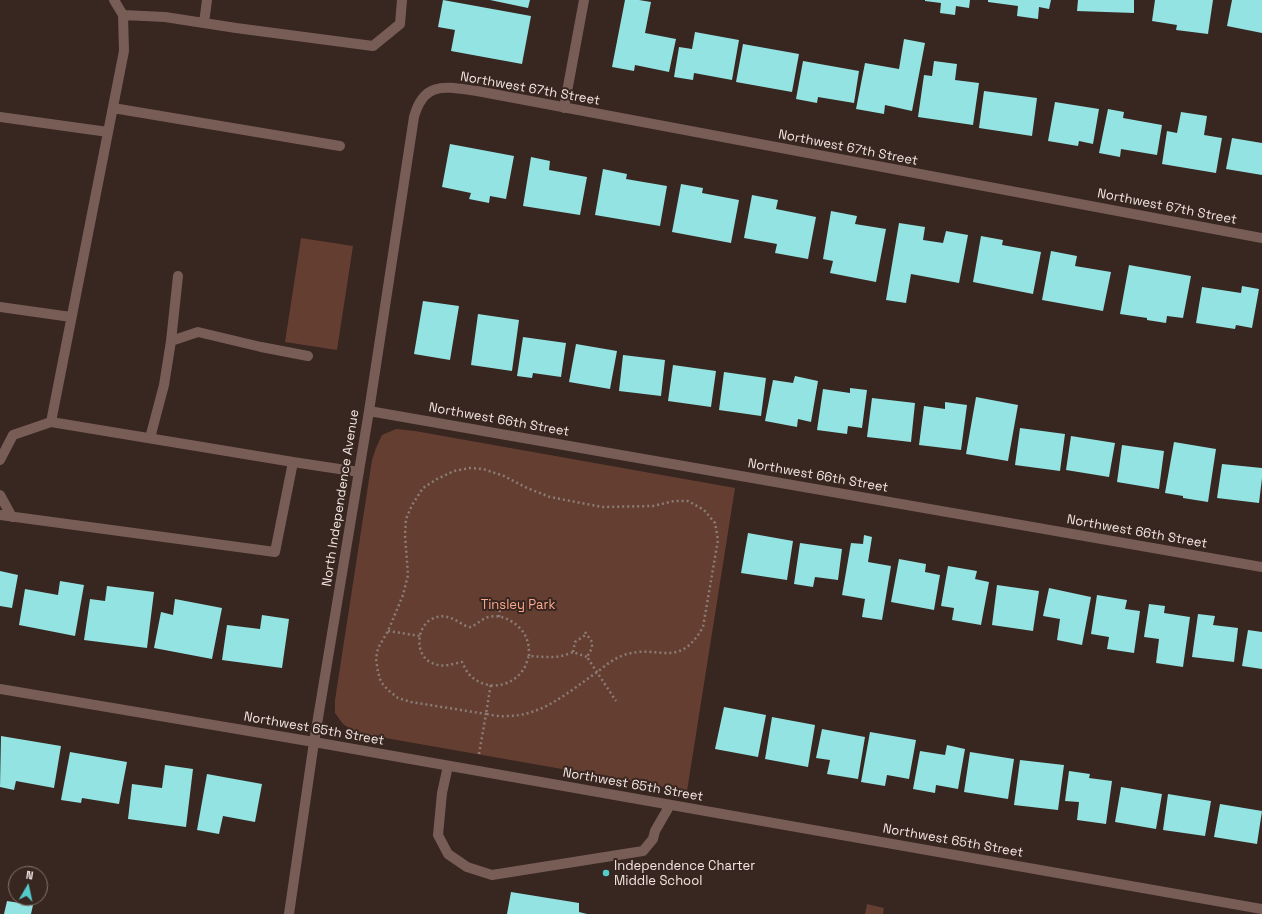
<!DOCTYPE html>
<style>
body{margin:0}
#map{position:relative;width:1262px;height:914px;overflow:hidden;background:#382620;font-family:"Space Grotesk",sans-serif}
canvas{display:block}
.north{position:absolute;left:8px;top:866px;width:40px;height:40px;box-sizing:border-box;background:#382620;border:1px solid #82736e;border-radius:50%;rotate:9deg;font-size:11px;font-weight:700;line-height:16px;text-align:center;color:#f2e6e2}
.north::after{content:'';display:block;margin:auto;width:14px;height:18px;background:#53cdcb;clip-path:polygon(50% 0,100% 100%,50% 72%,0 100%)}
</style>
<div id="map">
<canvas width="1262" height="914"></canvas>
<div class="north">N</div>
</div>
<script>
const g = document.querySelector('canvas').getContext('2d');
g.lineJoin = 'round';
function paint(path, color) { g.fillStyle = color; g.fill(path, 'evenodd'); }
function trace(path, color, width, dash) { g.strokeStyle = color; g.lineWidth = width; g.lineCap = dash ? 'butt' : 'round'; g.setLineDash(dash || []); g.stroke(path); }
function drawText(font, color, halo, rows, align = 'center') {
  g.font = font + ' "Space Grotesk",sans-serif'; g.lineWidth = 4; g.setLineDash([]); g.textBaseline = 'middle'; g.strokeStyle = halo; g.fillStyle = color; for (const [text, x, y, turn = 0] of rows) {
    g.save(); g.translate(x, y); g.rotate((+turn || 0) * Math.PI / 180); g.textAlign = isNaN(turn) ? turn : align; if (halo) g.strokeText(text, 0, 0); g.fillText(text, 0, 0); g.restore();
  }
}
paint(new Path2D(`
 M 301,238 L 353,246 L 337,350 L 285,342 Z
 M 396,429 L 415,431 L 735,488 L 687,791 L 357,733 L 343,724 L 335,713 L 335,700 L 372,460 L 376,448 L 382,435 Z
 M 867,904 L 884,908 L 883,914 L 865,914 Z`), '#653e32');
paint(new Path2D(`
 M 443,0 L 531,16 L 522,64 L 451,51 L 455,30 L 438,27 Z
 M 490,0 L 530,0 L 528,8 Z
 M 625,0 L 639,0 L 651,2 L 645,33 L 676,39 L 669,72 L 635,65 L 634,71 L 612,67 Z
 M 925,0 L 970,0 L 969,8 L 956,6 L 955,15 L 940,13 L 941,3 L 925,1 Z
 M 988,0 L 1051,0 L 1049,9 L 1039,7 L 1038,19 L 1017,16 L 1018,6 L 988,2 Z
 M 1078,0 L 1134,0 L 1134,13 L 1077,11 Z
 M 1155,0 L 1213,0 L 1208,34 L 1176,30 L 1177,25 L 1152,21 Z
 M 1232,0 L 1262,0 L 1262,33 L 1227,26 Z
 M 695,32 L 739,40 L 732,80 L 694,73 L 693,80 L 674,77 L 679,47 L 692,49 Z
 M 904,39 L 925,43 L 912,111 L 885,105 L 884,114 L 856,109 L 865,63 L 899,69 Z
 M 743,44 L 799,54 L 792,92 L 736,82 Z
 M 803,61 L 859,71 L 854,103 L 818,97 L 817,103 L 796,99 Z
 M 934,61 L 957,64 L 955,80 L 979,83 L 973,125 L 918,117 L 924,75 L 932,76 Z
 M 984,91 L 1037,98 L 1032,136 L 979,128 Z
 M 1055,102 L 1099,109 L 1093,144 L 1079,141 L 1078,146 L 1048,141 Z
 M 1108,109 L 1124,112 L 1123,118 L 1162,125 L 1157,155 L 1121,149 L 1120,157 L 1099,153 Z
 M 1181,112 L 1207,116 L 1204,135 L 1222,138 L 1216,173 L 1162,164 L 1167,131 L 1177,133 Z
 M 1232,138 L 1262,143 L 1262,175 L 1226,169 Z
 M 450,144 L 514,156 L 506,199 L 490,196 L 489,203 L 469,199 L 471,193 L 442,187 Z
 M 531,157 L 550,161 L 549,170 L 587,177 L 580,215 L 523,206 Z
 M 603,169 L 627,174 L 626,179 L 667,186 L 660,226 L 595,215 Z
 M 681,184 L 703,188 L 702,193 L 739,200 L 731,243 L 672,232 Z
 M 752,195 L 778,200 L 776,209 L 816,217 L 808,259 L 775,253 L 777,244 L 744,238 Z
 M 831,211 L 857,216 L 855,224 L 886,229 L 876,282 L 830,273 L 833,261 L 823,259 Z
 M 899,223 L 925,227 L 923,240 L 943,243 L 946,231 L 968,235 L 959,283 L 911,274 L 906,303 L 886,300 Z
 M 981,236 L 1003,240 L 1002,245 L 1041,252 L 1033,294 L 973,282 Z
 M 1051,251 L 1077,256 L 1075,266 L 1111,272 L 1103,311 L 1042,300 Z
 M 1129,265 L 1191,276 L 1183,318 L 1167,316 L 1166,323 L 1147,320 L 1147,318 L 1120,314 Z
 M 1242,286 L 1259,289 L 1252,328 L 1236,325 L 1235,329 L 1196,323 L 1202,287 L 1241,293 Z
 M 423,301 L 459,306 L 450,360 L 414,354 Z
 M 478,314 L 519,320 L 512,371 L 471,365 Z
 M 523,337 L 566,343 L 561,377 L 533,373 L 532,378 L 517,376 Z
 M 576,344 L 617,351 L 610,389 L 569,382 Z
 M 623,355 L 665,360 L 661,396 L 619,391 Z
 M 673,365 L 716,371 L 711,407 L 668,401 Z
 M 724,372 L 766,378 L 761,416 L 719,410 Z
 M 795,376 L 818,381 L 811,422 L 798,419 L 797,427 L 765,421 L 773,380 L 793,383 Z
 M 850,388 L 867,390 L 862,428 L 848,426 L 847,434 L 817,430 L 823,389 L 850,393 Z
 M 976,397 L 1018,405 L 1008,461 L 966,454 Z
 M 872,398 L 915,403 L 911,442 L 867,437 Z
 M 945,402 L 967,405 L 961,450 L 919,445 L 924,406 L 945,409 Z
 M 1020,428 L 1065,434 L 1060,471 L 1015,465 Z
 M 1071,436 L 1115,443 L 1109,477 L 1066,470 Z
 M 1174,442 L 1216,449 L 1208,502 L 1183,498 L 1183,496 L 1165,493 Z
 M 1122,445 L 1164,451 L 1159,489 L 1117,482 Z
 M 1222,464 L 1262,468 L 1262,478 L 1259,503 L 1217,498 Z
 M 748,533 L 793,541 L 787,580 L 741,573 Z
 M 864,535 L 872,537 L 868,562 L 891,566 L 882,620 L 862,617 L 865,599 L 842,595 L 851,543 L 863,544 Z
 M 800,543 L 842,549 L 838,580 L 815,577 L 813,587 L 794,584 Z
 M 899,559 L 926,564 L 925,572 L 940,575 L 934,610 L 891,602 Z
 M 948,566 L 977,571 L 975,579 L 989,582 L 981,625 L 952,620 L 954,608 L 941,606 Z
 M 0,571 L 18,575 L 12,608 L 0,606 Z
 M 60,581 L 84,585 L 75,636 L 19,625 L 25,589 L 58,595 Z
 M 997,585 L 1039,591 L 1033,631 L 992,625 Z
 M 107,586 L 154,592 L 147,648 L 84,640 L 90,599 L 105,601 Z
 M 1049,588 L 1091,597 L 1082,645 L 1057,640 L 1060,619 L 1043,616 Z
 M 1097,595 L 1127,600 L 1125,609 L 1140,611 L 1134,653 L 1107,649 L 1109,637 L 1091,634 Z
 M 175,599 L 222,608 L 212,659 L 154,648 L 161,612 L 173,615 Z
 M 1149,604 L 1165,606 L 1164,613 L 1190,617 L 1183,667 L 1156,663 L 1159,639 L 1144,637 Z
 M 1198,614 L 1215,616 L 1213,625 L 1238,628 L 1234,662 L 1192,657 Z
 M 262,615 L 289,619 L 282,668 L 222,660 L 227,625 L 260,629 Z
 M 1248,630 L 1262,632 L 1262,669 L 1242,666 Z
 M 724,707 L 766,715 L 758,757 L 715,749 Z
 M 772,717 L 815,725 L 808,767 L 765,759 Z
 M 822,729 L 865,737 L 858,779 L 827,774 L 830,760 L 816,758 Z
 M 870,732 L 916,740 L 909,779 L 887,775 L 885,786 L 861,782 Z
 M 1,736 L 61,746 L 54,788 L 16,781 L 14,790 L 0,787 Z
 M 947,745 L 965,749 L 958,789 L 936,785 L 935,793 L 913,789 L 920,751 L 945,755 Z
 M 70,752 L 127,762 L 119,804 L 82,798 L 81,803 L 61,800 Z
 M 970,752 L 1014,759 L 1008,799 L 964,792 Z
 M 1020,760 L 1064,765 L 1058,810 L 1014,805 Z
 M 165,765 L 193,769 L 186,827 L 128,819 L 132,784 L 162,788 Z
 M 1069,771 L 1090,774 L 1089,778 L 1112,781 L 1106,824 L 1077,820 L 1079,802 L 1065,801 Z
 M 207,774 L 262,784 L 255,822 L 223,816 L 219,834 L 197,830 Z
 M 1121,787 L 1162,794 L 1156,829 L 1115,822 Z
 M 1168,794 L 1211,801 L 1205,836 L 1163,830 Z
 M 1220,804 L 1262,811 L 1257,844 L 1214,837 Z
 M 511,892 L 579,903 L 579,912 L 587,914 L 507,914 Z
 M 7,901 L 33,905 L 31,914 L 4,914 Z`), '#92e3e1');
trace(new Path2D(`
 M 499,617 L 500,608
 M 388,631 L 420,636
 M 585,632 L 592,642 L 592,648 L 587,657 L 616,701
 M 573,652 L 575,642 L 587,634
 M 529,656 C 529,650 529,645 527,640 C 523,626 504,613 489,617 C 482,618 476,626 470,627 C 467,627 464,625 462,624 C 451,617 442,613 430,620 C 416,629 415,656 432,663 C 442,668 452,664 462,662 C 464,666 466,670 468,673 C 483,691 510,689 523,670 C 526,666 527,660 529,656 C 545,657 558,659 573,652 L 587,657
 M 479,754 L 486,714 L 411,702 L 398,698 L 388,690 L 381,682 L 378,672 L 376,659 L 378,648 L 388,631 L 403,595 L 408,575 L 405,535 L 406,519 L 412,505 L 423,488 L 437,479 L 454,471 L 470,468 L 483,469 L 504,476 L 527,488 L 550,497 L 602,507 L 653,506 L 674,501 L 688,501 L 704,510 L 715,523 L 718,540 L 703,627 C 678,671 659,643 624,655 C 612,659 603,668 593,675 C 566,694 541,716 507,716 C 500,717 492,715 486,714 L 491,683`), '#8b7c76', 2.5, [2, 3]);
trace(new Path2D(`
 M 123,15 L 165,17 L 236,28 L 373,46 L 400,24 L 402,0
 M 204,23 L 207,0
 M 113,108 L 340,146
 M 564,108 L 584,0
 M 0,117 L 108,132
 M 0,307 L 71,317
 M 171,341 L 178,276
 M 369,411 L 1262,567
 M 150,438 L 164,385 L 171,341 L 198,332 L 261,347 L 308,356
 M 0,460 L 13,435 L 51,422
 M 293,462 L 359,472
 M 0,495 L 12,517
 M 0,515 L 275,552 L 293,462 L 51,422 L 124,51 L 123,15 L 114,0
 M 0,689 L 314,742 L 1262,909
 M 448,766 L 442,793 L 438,835 L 448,854 L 467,867 L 492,875 L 643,851 L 653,839 L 655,831 L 670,805
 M 289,914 L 314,742 L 369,411 L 414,117 C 424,80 446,87 477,91 L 1262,238`), '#775d55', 10);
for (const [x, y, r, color] of [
 [606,873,4,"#53cdcb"]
]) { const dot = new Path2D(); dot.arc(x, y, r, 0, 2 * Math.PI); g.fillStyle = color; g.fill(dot); trace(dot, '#382620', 1.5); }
drawText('13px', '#f2e6e2', '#382620', [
 ["Northwest 67th Street",530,89,10],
 ["Northwest 67th Street",848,148,11],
 ["Northwest 67th Street",1167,207,11],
 ["Northwest 66th Street",499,420,10],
 ["Northwest 66th Street",818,476,10],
 ["North Independence Avenue",341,498,-81],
 ["Northwest 66th Street",1137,532,10],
 ["Northwest 65th Street",314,729,10],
 ["Northwest 65th Street",633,785,10],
 ["Northwest 65th Street",953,841,10]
]);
drawText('13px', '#fda78c', '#382620', [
 ["Tinsley Park",518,605]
]);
drawText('13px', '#f2e6e2', '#382620', [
 ["Independence Charter",614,866],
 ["Middle School",614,881]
], 'left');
</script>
